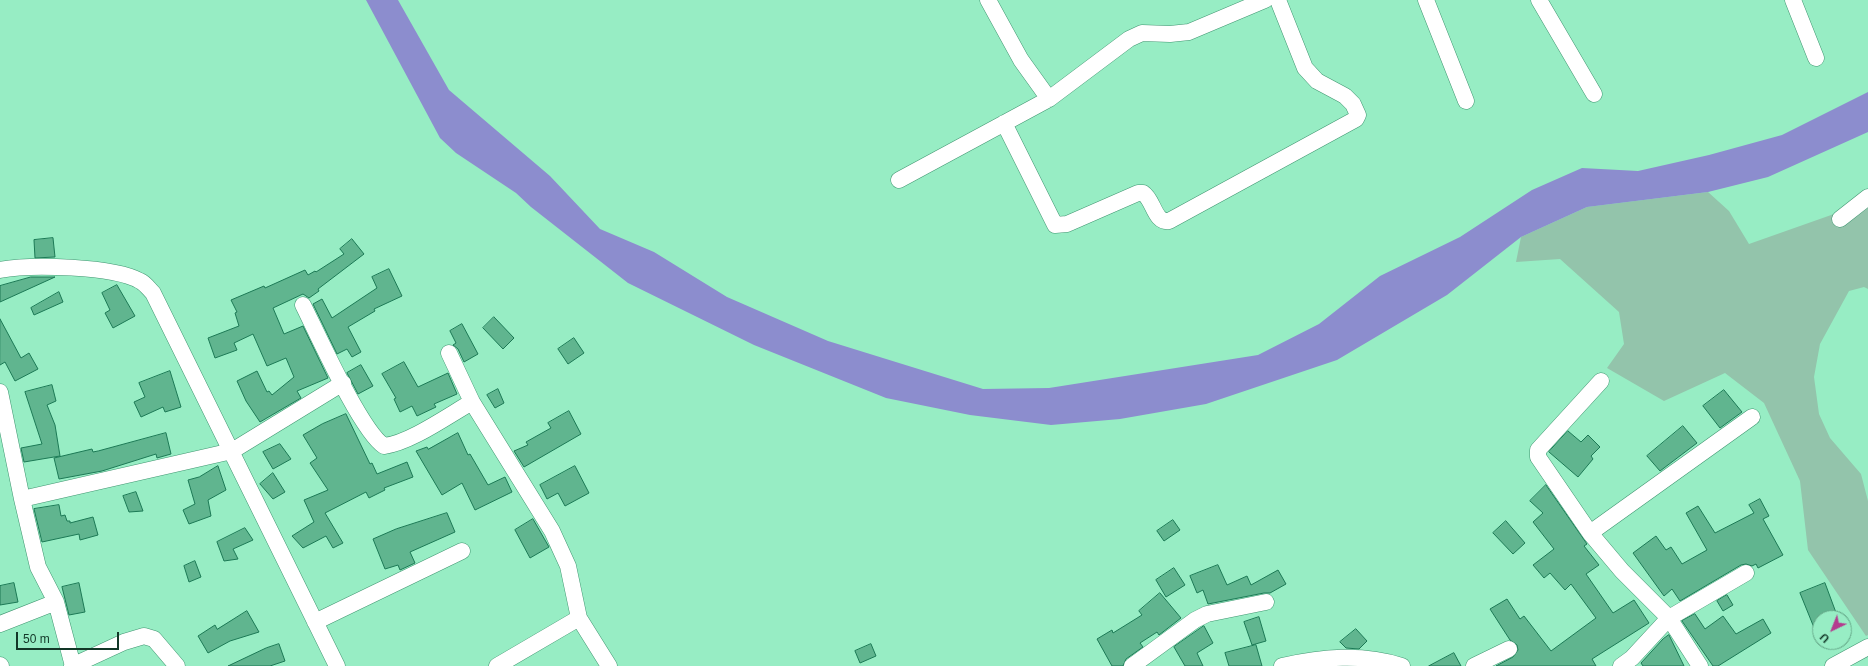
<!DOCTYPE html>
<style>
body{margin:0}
#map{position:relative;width:1868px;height:666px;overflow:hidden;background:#97edc4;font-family:Helvetica,sans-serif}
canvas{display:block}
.north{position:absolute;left:1812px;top:610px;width:40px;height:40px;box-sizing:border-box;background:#97edc4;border:1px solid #62a485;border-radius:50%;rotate:223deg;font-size:11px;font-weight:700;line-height:16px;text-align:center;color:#123727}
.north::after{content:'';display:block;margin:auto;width:14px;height:18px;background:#b43b8e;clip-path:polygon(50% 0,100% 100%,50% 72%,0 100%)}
.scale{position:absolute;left:16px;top:632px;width:103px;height:18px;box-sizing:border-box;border:2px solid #123727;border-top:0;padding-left:5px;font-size:12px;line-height:14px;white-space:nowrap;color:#123727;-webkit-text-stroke:3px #97edc4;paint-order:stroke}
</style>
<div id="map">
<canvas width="1868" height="666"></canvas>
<div class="north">U</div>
<div class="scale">50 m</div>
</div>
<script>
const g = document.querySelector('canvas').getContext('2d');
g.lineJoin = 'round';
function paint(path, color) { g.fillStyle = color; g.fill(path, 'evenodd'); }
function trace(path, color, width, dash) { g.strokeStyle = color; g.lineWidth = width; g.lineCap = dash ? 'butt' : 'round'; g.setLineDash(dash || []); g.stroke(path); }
paint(new Path2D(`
 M 1708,192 L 1729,211 L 1749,244 L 1868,202 L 1868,289 L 1864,287 L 1849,291 L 1820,344 L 1814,377 L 1819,414 L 1830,438 L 1861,474 L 1868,501 L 1868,635 L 1866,636 L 1808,550 L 1800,481 L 1764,403 L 1725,373 L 1664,401 L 1607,368 L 1624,344 L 1619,312 L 1560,259 L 1516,262 L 1521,237 L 1587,207 Z`), '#93c4ab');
paint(new Path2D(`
 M 366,0 L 398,0 L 449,90 L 550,176 L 600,229 L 654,252 L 727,297 L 828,341 L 983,389 L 1049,388 L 1258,355 L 1319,324 L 1380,276 L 1460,237 L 1532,190 L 1582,168 L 1638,171 L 1709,155 L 1782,135 L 1868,92 L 1868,132 L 1768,177 L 1708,192 L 1587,207 L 1521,237 L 1447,295 L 1337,360 L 1206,404 L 1120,419 L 1051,425 L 970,415 L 886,398 L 754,345 L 628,283 L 531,207 L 516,193 L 456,153 L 440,138 Z`), '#8c8dce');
const building = new Path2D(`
 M 53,238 L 55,257 L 35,258 L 34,240 Z
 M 352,239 L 364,254 L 318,289 L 319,291 L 309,298 L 303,294 L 273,308 L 284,334 L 303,326 L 328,378 L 297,391 L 301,398 L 260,422 L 246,401 L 237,381 L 257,371 L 267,392 L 269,391 L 272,395 L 294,377 L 286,358 L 267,366 L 253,334 L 234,343 L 237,350 L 215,358 L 208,338 L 239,326 L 235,313 L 237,312 L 231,300 L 264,286 L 265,288 L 305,270 L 308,275 L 315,271 L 316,272 L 344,254 L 340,249 Z
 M 389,269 L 402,296 L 374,309 L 375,311 L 348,327 L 361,352 L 352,357 L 347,349 L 337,354 L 313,304 L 322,299 L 332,318 L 377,288 L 372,277 Z
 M 31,277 L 55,277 L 0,302 L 0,286 Z
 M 117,285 L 135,316 L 113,328 L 105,313 L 110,310 L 102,293 Z
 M 59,292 L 63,302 L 34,315 L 31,308 Z
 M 494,317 L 514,338 L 503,349 L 483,328 Z
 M 0,319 L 21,358 L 29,353 L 38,369 L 15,381 L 5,362 L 0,365 Z
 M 462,324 L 478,354 L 464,362 L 458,349 L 453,345 L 456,343 L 450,331 Z
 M 574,338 L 584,353 L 568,364 L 558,349 Z
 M 404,362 L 418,387 L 448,373 L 457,394 L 434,404 L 436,407 L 417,416 L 412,406 L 400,412 L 394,399 L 396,398 L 382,374 Z
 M 361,365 L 373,386 L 358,394 L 347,373 Z
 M 170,371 L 181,407 L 165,412 L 163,407 L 141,417 L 134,402 L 145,397 L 139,383 Z
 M 52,385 L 56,401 L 47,405 L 55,425 L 60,456 L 24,462 L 21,448 L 42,444 L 25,392 Z
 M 498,389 L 504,403 L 495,408 L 487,395 Z
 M 1724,390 L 1742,412 L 1720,428 L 1703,406 Z
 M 569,411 L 581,434 L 524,467 L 514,451 L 528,445 L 526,442 L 551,428 L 548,423 Z
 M 346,414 L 370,464 L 372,463 L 377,474 L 407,462 L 413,477 L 384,488 L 385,490 L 369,498 L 366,492 L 325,513 L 343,543 L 333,548 L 326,536 L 303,548 L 292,536 L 314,522 L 304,500 L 328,490 L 310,463 L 317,458 L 303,435 L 322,424 Z
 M 1683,426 L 1697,443 L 1660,471 L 1647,456 Z
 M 1568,431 L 1581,442 L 1588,435 L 1600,447 L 1591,456 L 1593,459 L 1578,477 L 1549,452 Z
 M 166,433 L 171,454 L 157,458 L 156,454 L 102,471 L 59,479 L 54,458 L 92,449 L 93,452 L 98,451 Z
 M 458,433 L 468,455 L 470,454 L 488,485 L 505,477 L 512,492 L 475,510 L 462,483 L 442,495 L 416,451 L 427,447 L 428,449 Z
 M 280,444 L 291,459 L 273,469 L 263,452 Z
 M 218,466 L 226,490 L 208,500 L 211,516 L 189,524 L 183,510 L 195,504 L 188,480 L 199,477 Z
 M 575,466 L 589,493 L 565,506 L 558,493 L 547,499 L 540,485 Z
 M 273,473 L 285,492 L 273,499 L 260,484 Z
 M 1546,485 L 1587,544 L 1584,546 L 1599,565 L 1586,574 L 1613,613 L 1634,600 L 1649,623 L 1592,659 L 1596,666 L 1496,666 L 1513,657 L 1518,650 L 1517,645 L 1510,640 L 1490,609 L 1507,599 L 1520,619 L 1524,616 L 1551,651 L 1596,618 L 1571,584 L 1565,590 L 1550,573 L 1544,578 L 1533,565 L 1554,549 L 1533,522 L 1543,513 L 1530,501 Z
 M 136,492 L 143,511 L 129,512 L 123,496 Z
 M 1760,499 L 1769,516 L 1763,519 L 1783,555 L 1758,568 L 1756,564 L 1752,566 L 1746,564 L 1741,565 L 1680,601 L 1672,589 L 1664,596 L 1633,553 L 1656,536 L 1666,550 L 1671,547 L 1682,564 L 1707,550 L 1686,513 L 1698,506 L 1715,533 L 1754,513 L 1749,505 Z
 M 59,505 L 61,516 L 65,515 L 67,521 L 70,521 L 70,523 L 93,517 L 98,535 L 80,540 L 79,534 L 42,542 L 34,509 Z
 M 447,513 L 455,532 L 410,552 L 415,563 L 400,570 L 398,565 L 385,569 L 373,539 L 396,529 Z
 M 533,519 L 549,547 L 530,558 L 515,530 Z
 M 1173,520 L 1180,530 L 1164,541 L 1157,531 Z
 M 1506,521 L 1525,543 L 1513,554 L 1493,533 Z
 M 245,528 L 253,540 L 233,549 L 238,559 L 224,561 L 217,542 Z
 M 195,561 L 201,577 L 189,582 L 184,566 Z
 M 1218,565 L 1227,585 L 1247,576 L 1251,585 L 1278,570 L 1286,584 L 1270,593 L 1264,593 L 1208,604 L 1203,590 L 1197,593 L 1190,576 Z
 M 1174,568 L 1185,585 L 1166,597 L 1156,580 Z
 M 14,583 L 18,602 L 0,605 L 0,586 Z
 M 79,583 L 85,612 L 69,615 L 62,587 Z
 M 1825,583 L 1838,618 L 1820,618 L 1819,640 L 1800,593 Z
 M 1160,593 L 1181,618 L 1159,635 L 1157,632 L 1140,643 L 1143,647 L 1126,659 L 1123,666 L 1112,666 L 1097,639 L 1112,630 L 1113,633 L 1142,615 L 1139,611 Z
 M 1727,595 L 1733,605 L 1723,611 L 1717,601 Z
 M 247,611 L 259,632 L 230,641 L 208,653 L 198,636 L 215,625 L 217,629 Z
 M 1695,614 L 1705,629 L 1723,616 L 1736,634 L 1763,619 L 1771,633 L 1718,666 L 1713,666 L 1682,621 Z
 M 1259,617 L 1266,641 L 1252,645 L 1244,622 Z
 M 1204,626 L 1213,643 L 1197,653 L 1203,666 L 1185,666 L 1174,647 Z
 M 1356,629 L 1367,641 L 1359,649 L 1346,648 L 1340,642 Z
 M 1669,635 L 1684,666 L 1643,666 L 1641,663 L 1663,639 Z
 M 279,644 L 285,661 L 270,666 L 228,666 L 266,648 Z
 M 871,644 L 876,656 L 860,663 L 855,651 Z
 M 1256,645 L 1262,666 L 1229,666 L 1225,653 Z
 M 1454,653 L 1461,666 L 1429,666 Z`);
paint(building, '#60b58f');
trace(building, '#1c7955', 1);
const street = new Path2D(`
 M 988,0 L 1021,60 L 1049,99
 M 1426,0 L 1466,101
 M 1539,0 L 1594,94
 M 1793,0 L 1816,58
 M 1004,123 L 1055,225 L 1067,224 L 1138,193 L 1143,193 C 1154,200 1154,223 1169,221 L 1356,119 L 1358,115 L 1353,104 L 1345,96 L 1317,81 L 1305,68 L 1278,0
 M 899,180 L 1049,99 L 1129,39 L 1142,33 L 1170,34 L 1189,32 L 1265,0
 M 1840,219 L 1868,197
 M 0,270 C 30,264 114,266 140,281 C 145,283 149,289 153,293 L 337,666
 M 303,305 C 318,335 361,431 384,446 C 410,443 449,415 472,402
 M 449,353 L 472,402 L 552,531 L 568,566 L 579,618 L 609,666
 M 1601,381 L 1538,450 L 1538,457 L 1590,533 L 1622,571 L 1669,618 L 1700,666
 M 0,392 L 22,499 L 38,567 L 56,602 L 73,666
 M 22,499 L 232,451 L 343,383
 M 1590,533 L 1752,417
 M 315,622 L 462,551
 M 0,624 L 56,602
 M 0,665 L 1,666
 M 72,666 L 124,642 L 144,636 L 154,639 L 177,666
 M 497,666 L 579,618
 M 1132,666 L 1195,620 L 1207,614 L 1266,602
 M 1282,666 C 1322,657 1362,653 1402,666
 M 1474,666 L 1509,649
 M 1621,666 L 1632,658 L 1669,618 L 1746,573
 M 1833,666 L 1868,647`);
trace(street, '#409671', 17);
trace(street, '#fff', 16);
</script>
